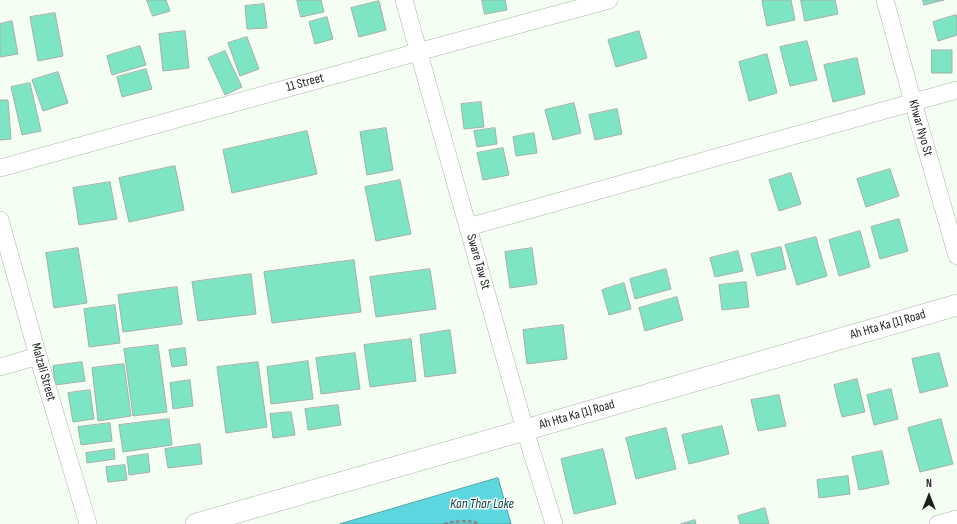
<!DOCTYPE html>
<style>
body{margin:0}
#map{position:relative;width:957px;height:524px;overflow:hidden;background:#f5fef3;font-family:"Sofia Sans Condensed",sans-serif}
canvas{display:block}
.north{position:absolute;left:909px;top:476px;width:40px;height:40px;-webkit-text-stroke:3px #fff;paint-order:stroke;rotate:0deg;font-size:11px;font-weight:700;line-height:16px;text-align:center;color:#1c1f1c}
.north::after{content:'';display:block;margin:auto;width:14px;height:18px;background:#1c1f1c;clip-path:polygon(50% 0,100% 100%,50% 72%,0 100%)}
</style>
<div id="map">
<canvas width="957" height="524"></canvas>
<div class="north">N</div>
</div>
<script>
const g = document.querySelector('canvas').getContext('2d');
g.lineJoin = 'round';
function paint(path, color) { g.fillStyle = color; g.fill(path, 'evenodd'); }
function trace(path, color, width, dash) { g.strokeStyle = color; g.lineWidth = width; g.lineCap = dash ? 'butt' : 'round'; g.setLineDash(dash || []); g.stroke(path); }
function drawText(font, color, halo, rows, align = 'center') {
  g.font = font + ' "Sofia Sans Condensed",sans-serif'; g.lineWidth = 3; g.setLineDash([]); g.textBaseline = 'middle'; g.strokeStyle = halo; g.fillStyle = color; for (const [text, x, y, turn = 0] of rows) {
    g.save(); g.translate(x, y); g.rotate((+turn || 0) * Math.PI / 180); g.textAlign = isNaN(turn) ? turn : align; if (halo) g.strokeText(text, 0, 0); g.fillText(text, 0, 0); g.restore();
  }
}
const water = new Path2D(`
 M 498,478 L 511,524 L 340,524 Z`);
paint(water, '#5dd7df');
trace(water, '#4aa0a4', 1);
const building = new Path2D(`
 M 147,0 L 166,0 L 170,11 L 153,16 Z
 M 297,0 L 321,0 L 324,12 L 301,17 Z
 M 482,0 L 505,0 L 507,10 L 485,14 Z
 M 768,0 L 791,0 L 795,20 L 767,26 L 762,1 Z
 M 801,0 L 835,0 L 838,14 L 805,21 Z
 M 923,0 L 944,0 L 924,5 Z
 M 379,1 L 386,30 L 359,37 L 351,8 Z
 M 264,4 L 267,28 L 247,29 L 245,6 Z
 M 55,13 L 63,56 L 38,61 L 30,17 Z
 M 956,15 L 957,18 L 957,35 L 938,41 L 933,22 Z
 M 327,17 L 333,39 L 315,44 L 309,22 Z
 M 12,21 L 18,54 L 0,57 L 0,24 Z
 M 185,31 L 189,68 L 163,71 L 159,34 Z
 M 639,31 L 647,58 L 616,67 L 608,40 Z
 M 247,37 L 259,69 L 240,76 L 228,43 Z
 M 807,41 L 817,80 L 790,86 L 780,47 Z
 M 140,46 L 146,65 L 112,75 L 107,56 Z
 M 932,50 L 952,50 L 952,73 L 932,73 Z
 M 225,51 L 242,87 L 225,95 L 208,58 Z
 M 767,54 L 777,93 L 749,101 L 739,62 Z
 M 857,58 L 865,94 L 833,102 L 824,65 Z
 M 146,69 L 152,89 L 122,97 L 117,77 Z
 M 58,72 L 68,103 L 43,111 L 32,80 Z
 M 30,83 L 41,131 L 22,135 L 11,87 Z
 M 0,100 L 8,100 L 11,139 L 0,140 Z
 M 481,102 L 484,127 L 464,129 L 461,104 Z
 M 574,103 L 581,133 L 553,140 L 545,110 Z
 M 617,109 L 622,134 L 595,140 L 589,115 Z
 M 386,128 L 393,170 L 367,175 L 360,132 Z
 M 495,128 L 497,144 L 477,147 L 474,131 Z
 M 307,131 L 317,174 L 232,193 L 223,150 Z
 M 534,133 L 537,153 L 516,156 L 513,137 Z
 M 503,148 L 509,175 L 483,180 L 477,153 Z
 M 175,166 L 184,210 L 129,222 L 119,178 Z
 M 890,169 L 899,196 L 866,207 L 857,179 Z
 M 791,173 L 801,204 L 779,211 L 769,180 Z
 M 400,180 L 411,234 L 376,241 L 365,187 Z
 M 110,182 L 117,219 L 79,225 L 73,188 Z
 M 899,219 L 908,251 L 880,259 L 871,227 Z
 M 860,231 L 870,267 L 839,276 L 829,240 Z
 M 816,237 L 827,276 L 797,285 L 785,245 Z
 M 781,247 L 786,269 L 757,276 L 751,254 Z
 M 78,248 L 87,303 L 54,308 L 46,253 Z
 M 532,248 L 537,284 L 510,288 L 505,252 Z
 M 738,251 L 743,271 L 715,277 L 710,258 Z
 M 354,260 L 361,312 L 272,323 L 264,272 Z
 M 430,269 L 436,309 L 376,317 L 370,277 Z
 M 666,269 L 671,289 L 635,299 L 630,279 Z
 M 251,274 L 256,314 L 198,321 L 192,282 Z
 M 746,282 L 749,307 L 722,310 L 719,285 Z
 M 624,283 L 631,309 L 609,315 L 602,290 Z
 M 177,287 L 182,324 L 123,332 L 118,295 Z
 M 677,297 L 683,320 L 645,331 L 639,308 Z
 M 115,305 L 120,343 L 89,347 L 84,309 Z
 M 563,325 L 567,359 L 527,364 L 523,330 Z
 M 450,330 L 456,373 L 425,377 L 420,335 Z
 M 411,339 L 416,381 L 370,387 L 364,345 Z
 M 158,345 L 167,412 L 133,416 L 124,349 Z
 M 185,348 L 187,365 L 172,367 L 169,350 Z
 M 355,353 L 360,389 L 321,394 L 316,358 Z
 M 939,353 L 948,386 L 920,393 L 912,359 Z
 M 308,361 L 313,399 L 271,404 L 267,367 Z
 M 82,362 L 85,381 L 55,385 L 53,366 Z
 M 258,362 L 267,427 L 226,433 L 217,367 Z
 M 124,364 L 131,416 L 98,421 L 92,368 Z
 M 857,379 L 865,412 L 842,417 L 834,385 Z
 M 190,380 L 193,406 L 173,409 L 170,383 Z
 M 891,389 L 898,419 L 874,425 L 867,395 Z
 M 90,390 L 94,419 L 73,422 L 68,393 Z
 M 779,395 L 786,426 L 758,431 L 751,400 Z
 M 338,405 L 341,425 L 308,430 L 305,409 Z
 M 291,412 L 295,435 L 273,438 L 270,414 Z
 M 169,419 L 172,445 L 123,452 L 119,425 Z
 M 941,419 L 953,464 L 920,472 L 908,428 Z
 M 110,423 L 112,441 L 81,445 L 78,427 Z
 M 722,426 L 729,454 L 689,464 L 682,435 Z
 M 666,428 L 676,469 L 636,479 L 626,438 Z
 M 200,444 L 202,464 L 168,468 L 165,449 Z
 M 114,449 L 115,459 L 87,463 L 86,453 Z
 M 603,449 L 616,504 L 574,514 L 561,459 Z
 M 882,451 L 889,484 L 859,490 L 852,457 Z
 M 148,454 L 150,472 L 129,475 L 127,457 Z
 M 125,465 L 127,480 L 108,482 L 106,467 Z
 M 848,476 L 850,494 L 819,498 L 817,480 Z
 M 765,508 L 769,524 L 740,524 L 738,516 Z
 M 695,520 L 696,524 L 681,524 Z`);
paint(building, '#7de5c4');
trace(building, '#a3b0ab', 1);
const minor = new Path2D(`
 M 404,0 L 525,430 L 554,524
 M 885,0 L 913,102 L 957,256
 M 0,168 L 418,52 L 609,0
 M 0,220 L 38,356 L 88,524
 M 468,227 L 957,90
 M 0,367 L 38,356
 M 938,524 L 957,519`);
const tertiary = new Path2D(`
 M 196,524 L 525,430 L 957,305`);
trace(minor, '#acb4aa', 18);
trace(tertiary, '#acb4aa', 22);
trace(new Path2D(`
 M 444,524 C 455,521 469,519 479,524`), '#848983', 2.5, [4, 2]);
trace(minor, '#fff', 17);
trace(tertiary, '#fff', 21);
drawText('13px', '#1c1f1c', '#fff', [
 ["11 Street",305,83,-15],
 ["Khwar Nyo St",920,128,74],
 ["Sware Taw St",478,262,74],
 ["Ah Hta Ka (1) Road",888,325,-16],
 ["Malzali Street",43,372,74],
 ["Ah Hta Ka (1) Road",577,415,-16]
]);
drawText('italic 14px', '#033e42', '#fff', [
 ["Kan Thar Lake",482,504]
]);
</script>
